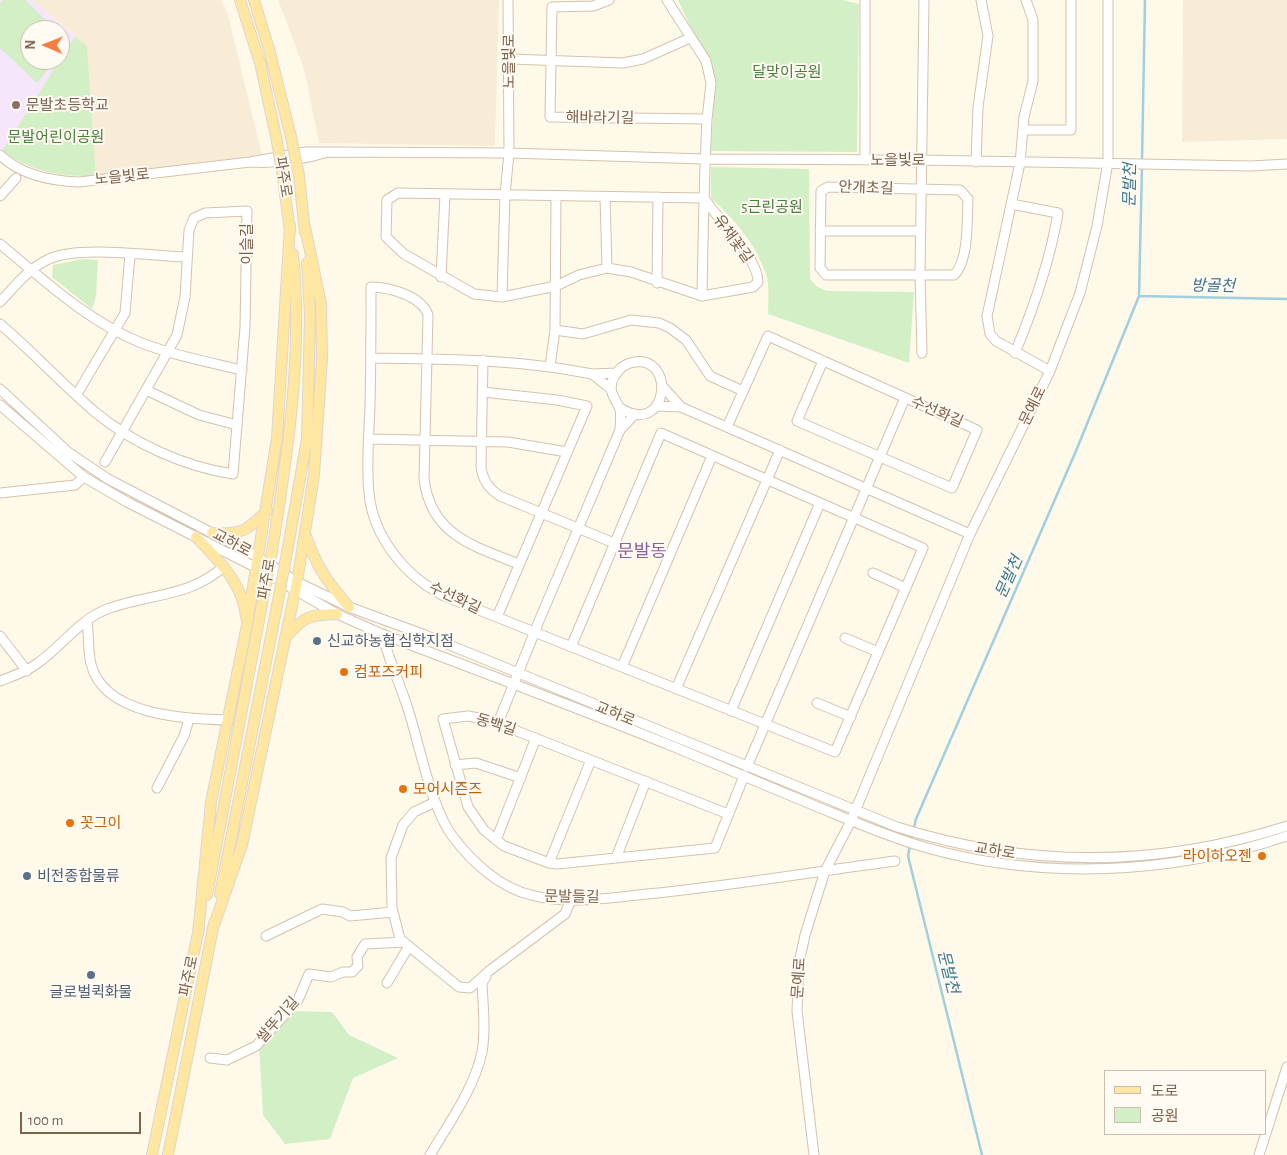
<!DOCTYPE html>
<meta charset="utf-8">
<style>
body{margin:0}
#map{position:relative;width:1287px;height:1155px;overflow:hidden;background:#fff9ea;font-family:"Alegreya Sans","Noto Sans KR",sans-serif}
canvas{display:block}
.legend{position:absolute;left:1104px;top:1070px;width:162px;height:65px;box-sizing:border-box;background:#fffbf3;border:1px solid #cbbdaf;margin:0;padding:6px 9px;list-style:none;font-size:15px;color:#7e6149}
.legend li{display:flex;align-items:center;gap:10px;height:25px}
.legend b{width:25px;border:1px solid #cbbdaf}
.north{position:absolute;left:20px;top:20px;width:50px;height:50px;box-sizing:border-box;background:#fffbf3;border:1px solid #cbbdaf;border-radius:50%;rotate:271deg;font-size:14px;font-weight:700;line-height:20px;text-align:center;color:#7e6149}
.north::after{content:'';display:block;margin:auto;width:18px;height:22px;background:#f67d42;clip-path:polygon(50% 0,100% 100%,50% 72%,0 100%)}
.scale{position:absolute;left:20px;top:1112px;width:121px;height:22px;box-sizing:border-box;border:2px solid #7e6149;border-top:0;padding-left:6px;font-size:15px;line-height:18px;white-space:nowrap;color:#7e6149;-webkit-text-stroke:4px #fffbf3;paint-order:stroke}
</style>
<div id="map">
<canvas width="1287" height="1155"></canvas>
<ul class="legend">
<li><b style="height:6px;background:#ffe6a1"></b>도로</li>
<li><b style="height:14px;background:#d2efc6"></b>공원</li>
</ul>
<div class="north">N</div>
<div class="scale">100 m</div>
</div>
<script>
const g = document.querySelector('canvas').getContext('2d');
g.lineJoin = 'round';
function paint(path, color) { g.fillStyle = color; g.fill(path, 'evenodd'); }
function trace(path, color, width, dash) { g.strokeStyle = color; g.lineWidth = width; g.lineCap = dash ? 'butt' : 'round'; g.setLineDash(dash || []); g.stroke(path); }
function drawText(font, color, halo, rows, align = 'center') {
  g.font = font + ' "Alegreya Sans","Noto Sans KR",sans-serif'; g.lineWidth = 4; g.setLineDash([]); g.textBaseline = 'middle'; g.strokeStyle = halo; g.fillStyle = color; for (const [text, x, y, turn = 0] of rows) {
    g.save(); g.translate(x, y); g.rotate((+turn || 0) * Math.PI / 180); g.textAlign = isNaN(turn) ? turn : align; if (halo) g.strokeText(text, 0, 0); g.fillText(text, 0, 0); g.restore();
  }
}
paint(new Path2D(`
 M 32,0 L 221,0 L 228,15 L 262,155 L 96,176 L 87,46 Z
 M 278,0 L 499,0 L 495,146 L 319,143 L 304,69 Z
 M 1183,0 L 1287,0 L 1287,139 L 1182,142 Z`), '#f8ecd7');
paint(new Path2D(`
 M 0,0 L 32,0 L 75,36 L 60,60 L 60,30 L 30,30 L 30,60 L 60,60 L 2,151 L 0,149 Z`), '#f6e6fc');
paint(new Path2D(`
 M 3,0 L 25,0 L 56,30 L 30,30 L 30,60 L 56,60 L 37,83 L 0,48 L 0,3 Z
 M 678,0 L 842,0 L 859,4 L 857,152 L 711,151 L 715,78 L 711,61 L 695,36 Z
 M 60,33 L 70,42 L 60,55 Z
 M 75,36 L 87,46 L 96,176 C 61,177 32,172 2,151 Z
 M 711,167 L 809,169 L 810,279 L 816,286 L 827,291 L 914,292 L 909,363 L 768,314 C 768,301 770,286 766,274 C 756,244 734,219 711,198 Z
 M 83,259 L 98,260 L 96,296 L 92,309 L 52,277 L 53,265 Z
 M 293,1011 L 332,1012 L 349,1035 L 398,1058 L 353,1078 L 330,1139 L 285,1144 L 263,1115 L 259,1045 Z`), '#d2efc6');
trace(new Path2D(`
 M 1142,161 L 1145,0
 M 1139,296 L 1287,299
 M 911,840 L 916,819 L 1076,451 L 1139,296 L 1142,166
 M 910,845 L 908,856 L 982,1155`), '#a0cfdf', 2.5);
const minor = new Path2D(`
 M 508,0 L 509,153 L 505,195 L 502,297 L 474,294 L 404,254 L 386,237 L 387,200 L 398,193 L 704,198 C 718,220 758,257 758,282 L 753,287 L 702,296 C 703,237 704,178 707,119
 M 609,0 L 593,6 L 552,7 L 550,117 L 707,119 L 711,83 L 706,61 L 667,0
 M 865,0 L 865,160
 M 1026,0 L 1033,20 L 1033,81 L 1024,117 L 1020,163 L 987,316 L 990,334 L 996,341 L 1050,371
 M 509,59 L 623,63 L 643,59 L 690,38
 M 1023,130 L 1071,130 L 1071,0
 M 328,152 L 509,153 L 705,159 L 922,160 L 1251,166 L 1287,164
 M 0,155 C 21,175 51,181 79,182 L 250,162 L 306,152 L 328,152 C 302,160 277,164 250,162
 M 976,162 L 978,107 L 988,36 L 981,0
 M 828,187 L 960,190 L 968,199 C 967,219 969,261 954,275 L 826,275 L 820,268 L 821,191 Z
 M 0,196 L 16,178
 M 605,197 L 607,268
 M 1011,204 L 1058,213 C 1050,262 1034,307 1015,353
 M 820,231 L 921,231
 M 0,244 C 44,280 86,320 139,342 C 172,355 208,362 242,370
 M 441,277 L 445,194
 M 657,283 L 658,197
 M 502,297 L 556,286 L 579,275 L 607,268 L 631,272 L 702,296
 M 0,302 C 15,286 29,268 49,259 C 79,245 152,256 187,257
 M 0,324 C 33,352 62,384 95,412 C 132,443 185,467 233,474 L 245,327 L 247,211 L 205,213 L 194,218 L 189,230 L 185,297 L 177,335 L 105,462
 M 555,330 L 583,334 L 631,320 L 659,323 L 670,328 L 686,340 L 710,376 L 743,391
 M 922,353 L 920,275 L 924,0
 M 371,358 C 445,359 519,359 592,374
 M 483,360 L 481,467 C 483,480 488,488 500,496 L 614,543
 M 550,366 L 555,330 L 556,197
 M 0,389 L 68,452 L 108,479 L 258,557 L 297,582 L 349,607 L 425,635 L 897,827 C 1027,868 1157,868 1287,826
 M 611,389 L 592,374 L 617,373
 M 146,390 L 199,415 L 237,425
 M 483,392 L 557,400 L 587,406 L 497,617
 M 77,394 L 125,313 L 130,255
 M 0,405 L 84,477 L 127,502 L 257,568 L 337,614 L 382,634 C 479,671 576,707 672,746 C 719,766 766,785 813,805 C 850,820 886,836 924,847 C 1041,881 1173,874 1287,836
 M 656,406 L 681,407 L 663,387
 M 681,407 L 970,534
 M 620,408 C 670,439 677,350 630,363 C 621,366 614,374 612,382 C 609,393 615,398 619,407 C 622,413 620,423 620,430 L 635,414
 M 727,427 L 768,336 L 977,430 L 952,488 L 797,421 L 823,361
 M 369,439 L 508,442 L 567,452
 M 0,493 L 75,485 L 84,477
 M 519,564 C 473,546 431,535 424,479 L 428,315 C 422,296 389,287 371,287 C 371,326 371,366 370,405 C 369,434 366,464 369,493 C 373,537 405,576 444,596 L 835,752 L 923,548 L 661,433 L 571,647
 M 873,573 L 906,588
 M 87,622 C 89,635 88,654 91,664 C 104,716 185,719 228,720
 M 382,634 C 389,660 400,684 408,709 C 420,746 431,808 453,837 C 472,862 500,888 531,895 C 568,905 610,898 647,894 C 730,886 812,872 895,861
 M 0,636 L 27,671
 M 845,638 L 878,652
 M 622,667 L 712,456
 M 0,681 C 13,676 26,672 38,663 C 61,647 79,620 107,609 C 147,594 192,597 224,566
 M 676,689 L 780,450
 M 817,703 L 851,717
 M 731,711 L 820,503
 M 498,723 L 539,621 L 620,430
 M 455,765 L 476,763 L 521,778
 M 747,767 L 905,398
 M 157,788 L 184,736 L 189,719
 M 435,802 L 414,812 L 403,825 L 391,858 L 392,908 L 400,939 L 459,987 L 470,988 L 489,971 L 565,914 L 571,900
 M 728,814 L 489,720 L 468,716 L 443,719 L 468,807 L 484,830 L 504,846 L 549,863 L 557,864 L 715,848 L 744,776
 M 496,840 L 536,738
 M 616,858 L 646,781
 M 549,863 L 591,760
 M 266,936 L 322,909 L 343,912 L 350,916 L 393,912
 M 387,983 L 409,946
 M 210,1058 L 227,1060 L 256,1046 L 298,1000 L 309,974 L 331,977 L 343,972 L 352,972 L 358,966 L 357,957 L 365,944 L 404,942
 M 430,1155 C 448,1125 475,1087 482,1052 C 486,1030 483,1006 482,983 L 486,977
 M 814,1155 L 797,1011 L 799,963 L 805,935 L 825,871 L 851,821 L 970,534 L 1050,371 L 1080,293 L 1097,226 L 1108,162 L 1108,0
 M 1259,1155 L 1287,1067`);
const major = new Path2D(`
 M 240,0 L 260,63 L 277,141
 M 254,0 L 269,49 L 291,137
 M 299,176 L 305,233
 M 283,178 L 290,232
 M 212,533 C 241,535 246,531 267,511
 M 306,536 C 317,568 327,581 349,607
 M 196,537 C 218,560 243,583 246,617
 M 272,551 C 288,452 303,353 293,254
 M 286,558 L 307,439 L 310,316 L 307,263
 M 285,638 C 305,616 308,615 337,614
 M 220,894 L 277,606
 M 207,895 L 263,599
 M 213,928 L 242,845 L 297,582 L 314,475 L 322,357 L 321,304 L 305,227
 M 198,934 L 211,802 L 246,630 L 277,438 L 290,225
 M 152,1155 L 199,928
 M 168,1155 L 214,923`);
trace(minor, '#d4c2ad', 11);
trace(major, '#ddd6d0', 12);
trace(minor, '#fff', 9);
trace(major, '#ffe6a1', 10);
const majorBridge = new Path2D(`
 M 291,137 L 299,176
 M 277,141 L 283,178
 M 263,599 L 272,551
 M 277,606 L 286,558`);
trace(majorBridge, '#ddd6d0', 12, []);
trace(majorBridge, '#ffe6a1', 10);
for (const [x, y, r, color] of [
 [16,105,5,"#8d6e63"],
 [317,641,5,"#5c6f8a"],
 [344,672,5,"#e8710a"],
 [403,789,5,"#e8710a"],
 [70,823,5,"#e8710a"],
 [1262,856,5,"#e8710a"],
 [27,876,5,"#5c6f8a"],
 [91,975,5,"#5c6f8a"]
]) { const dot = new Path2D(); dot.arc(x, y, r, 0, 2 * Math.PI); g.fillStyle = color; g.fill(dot); trace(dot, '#fffbf3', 2); }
drawText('15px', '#7e6149', '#fffbf3', [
 ["노을빛로",509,61,-90],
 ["해바라기길",600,118,1],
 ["노을빛로",898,160],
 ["노을빛로",122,177,-6],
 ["파주로",283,177,81],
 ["안개초길",866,188,2],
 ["유채꽃길",733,239,54],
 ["이슬길",247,244,-90],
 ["문예로",1033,406,-64],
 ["수선화길",937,412,24],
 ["교하로",232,543,28],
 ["파주로",267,579,-80],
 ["수선화길",455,598,25],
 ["교하로",615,714,22],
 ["동백길",496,725,17],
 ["교하로",995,851,9],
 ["문발들길",572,897,1],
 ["파주로",189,976,-78],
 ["문예로",799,978,-86],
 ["쌀뚜기길",278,1020,-49]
]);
drawText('15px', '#497f3c', '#fffbf3', [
 ["달맞이공원",787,72],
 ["문발어린이공원",56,137],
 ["5근린공원",772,207]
]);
drawText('15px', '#785e54', '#fffbf3', [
 ["문발초등학교",26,105]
], 'left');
drawText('15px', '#4e5e75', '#fffbf3', [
 ["신교하농협 심학지점",327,641],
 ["비전종합물류",37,876],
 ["글로벌퀵화물",91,992,"center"]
], 'left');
drawText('15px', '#c56008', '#fffbf3', [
 ["컴포즈커피",354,672],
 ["모어시즌즈",413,789],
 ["꼿그이",80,823],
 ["라이하오젠",1252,856,"right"]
], 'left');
drawText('italic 16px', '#3c778c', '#fffbf3', [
 ["문발천",1130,185,-89],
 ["방골천",1213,286,1],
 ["문발천",1009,577,-66],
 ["문발천",948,972,76]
]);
drawText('18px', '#8c619a', '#fffbf3', [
 ["문발동",642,552]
]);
</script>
